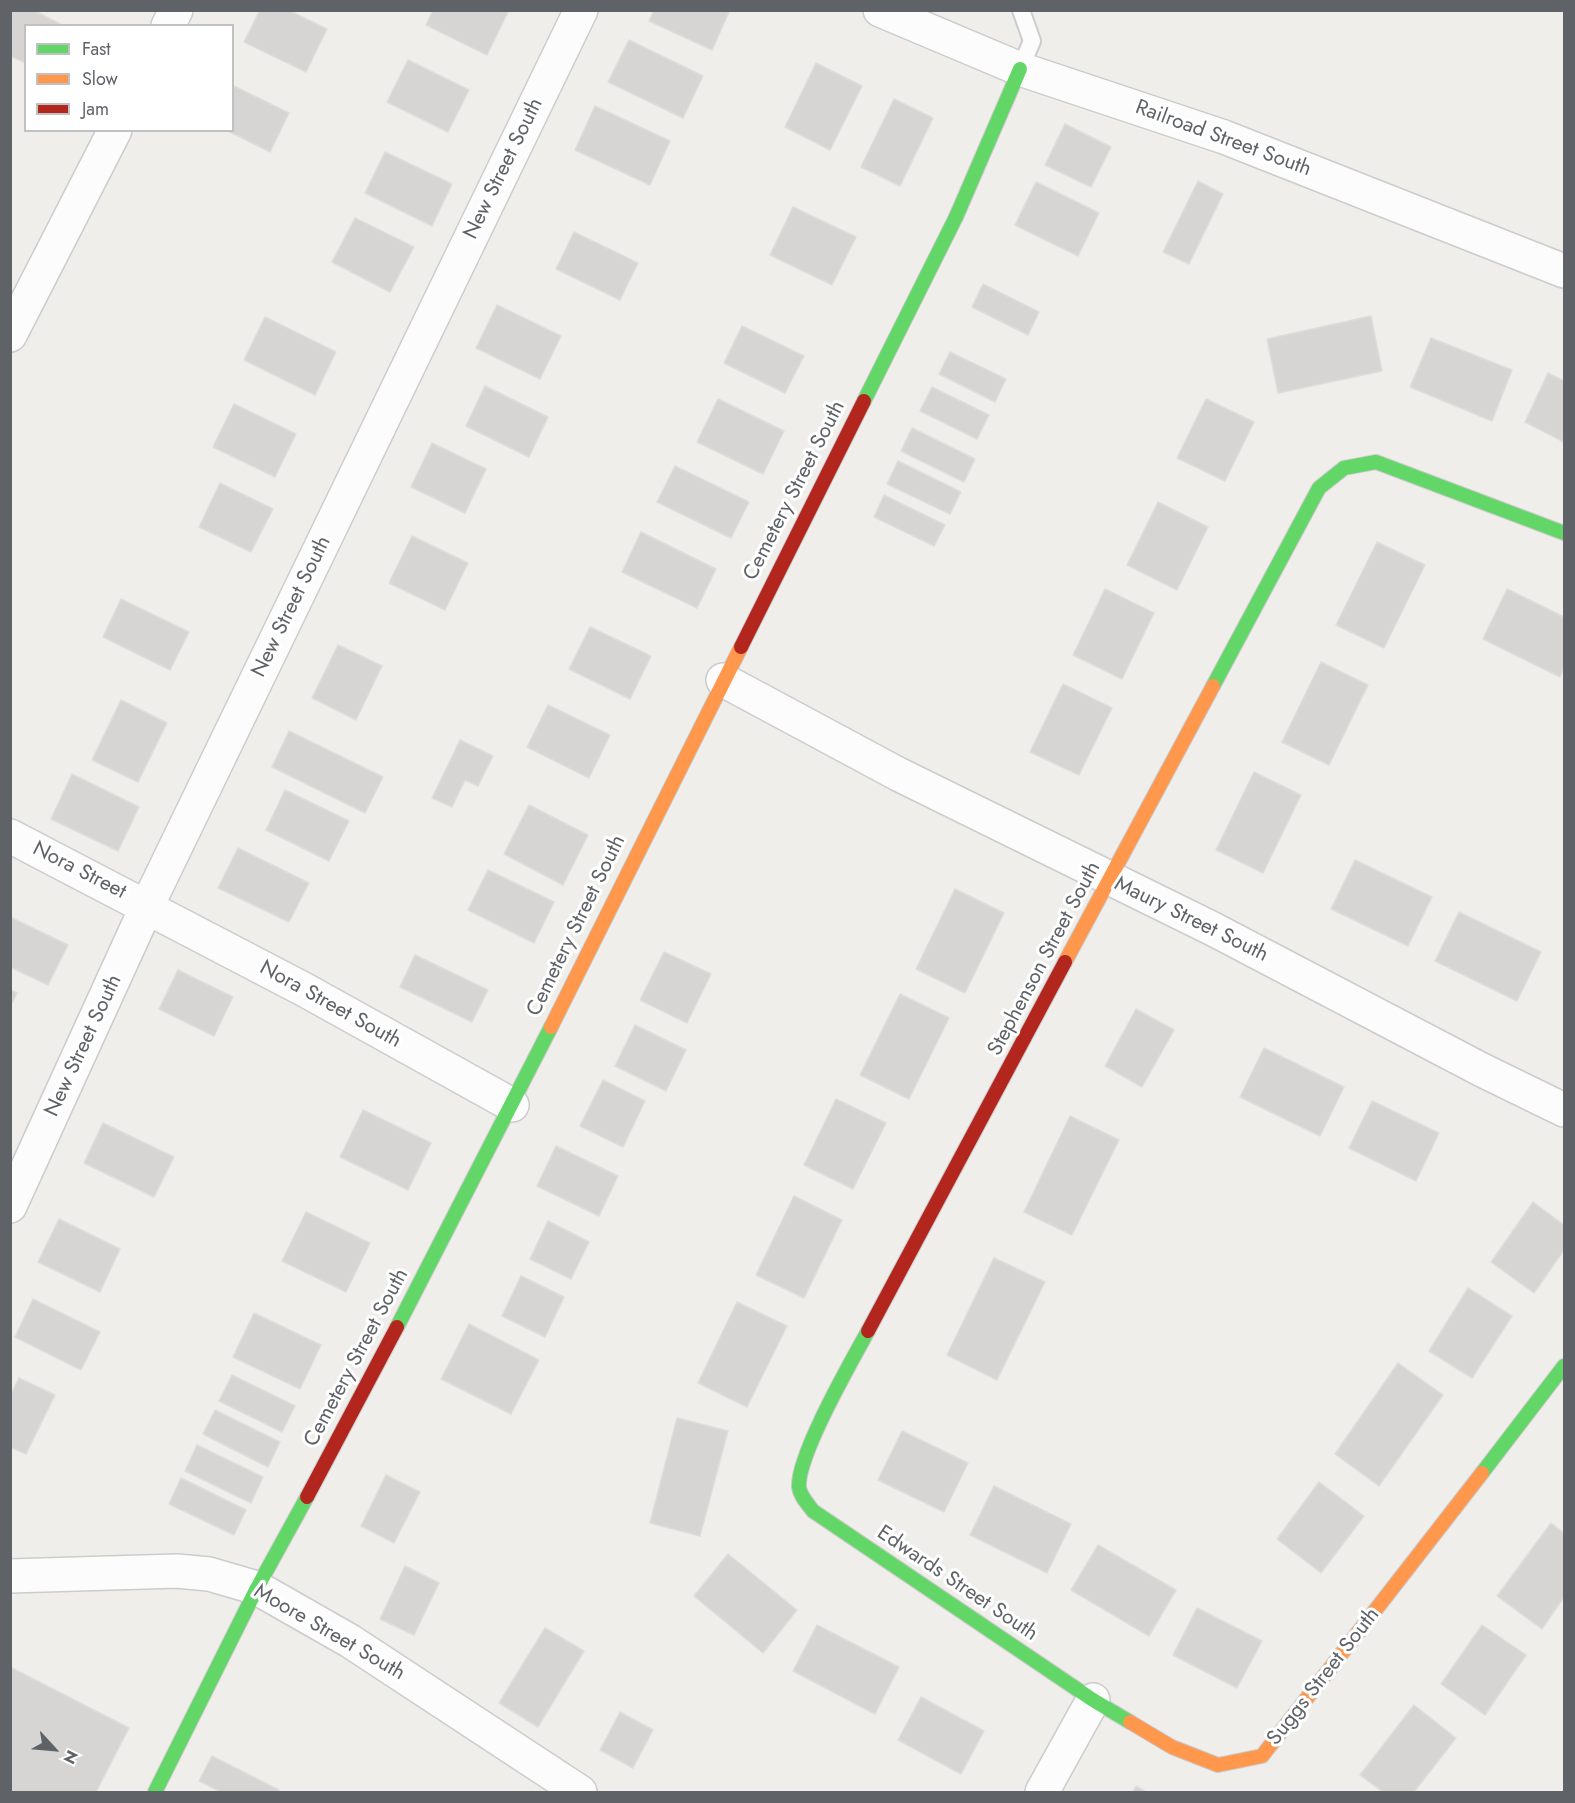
<!DOCTYPE html>
<style>
body{margin:0}
#map{position:relative;width:1575px;height:1803px;overflow:hidden;background:#efeeea;font-family:Jost,sans-serif}
canvas{display:block}
.frame{position:absolute;inset:0;border:12px solid #5f6368;pointer-events:none}
.legend{position:absolute;left:24px;top:24px;width:210px;height:108px;box-sizing:border-box;background:#fff;border:2px solid #bfc1c3;margin:0;padding:8px 10px;list-style:none;font-size:18px;color:#5f6368}
.legend li{display:flex;align-items:center;gap:12px;height:30px}
.legend b{width:30px;border:2px solid #bfc1c3}
.north{position:absolute;left:24px;top:1719px;width:60px;height:60px;-webkit-text-stroke:4px #fff;paint-order:stroke;rotate:116deg;font-size:16px;font-weight:700;line-height:24px;text-align:center;color:#5f6368}
.north::after{content:'';display:block;margin:auto;width:21px;height:27px;background:#5f6368;clip-path:polygon(50% 0,100% 100%,50% 72%,0 100%)}
</style>
<div id="map">
<canvas width="1575" height="1803"></canvas>
<div class="frame"></div>
<ul class="legend">
<li><b style="height:8px;background:#63d668"></b>Fast</li>
<li><b style="height:8px;background:#ff974d"></b>Slow</li>
<li><b style="height:8px;background:#b3261e"></b>Jam</li>
</ul>
<div class="north">N</div>
</div>
<script>
const g = document.querySelector('canvas').getContext('2d');
g.lineJoin = 'round';
function paint(path, color) { g.fillStyle = color; g.fill(path, 'evenodd'); }
function trace(path, color, width, dash) { g.strokeStyle = color; g.lineWidth = width; g.lineCap = dash ? 'butt' : 'round'; g.setLineDash(dash || []); g.stroke(path); }
function drawText(font, color, halo, rows, align = 'center') {
  g.font = font + ' Jost,sans-serif'; g.lineWidth = 6; g.setLineDash([]); g.textBaseline = 'middle'; g.strokeStyle = halo; g.fillStyle = color; for (const [text, x, y, turn = 0] of rows) {
    g.save(); g.translate(x, y); g.rotate((+turn || 0) * Math.PI / 180); g.textAlign = isNaN(turn) ? turn : align; if (halo) g.strokeText(text, 0, 0); g.fillText(text, 0, 0); g.restore();
  }
}
const building = new Path2D(`
 M 10,10 L 33,10 L 64,26 L 26,26 L 26,63 L 10,56 Z
 M 260,10 L 288,10 L 327,29 L 306,72 L 244,42 Z
 M 433,10 L 509,10 L 487,55 L 426,25 Z
 M 654,10 L 730,10 L 712,50 L 649,21 Z
 M 629,40 L 703,76 L 683,118 L 608,82 Z
 M 408,60 L 469,90 L 448,132 L 387,102 Z
 M 816,63 L 862,86 L 830,150 L 785,127 Z
 M 232,85 L 289,113 L 270,152 L 226,130 L 232,130 Z
 M 894,99 L 933,118 L 900,186 L 861,167 Z
 M 595,106 L 670,141 L 650,185 L 575,150 Z
 M 1065,124 L 1111,147 L 1091,187 L 1045,165 Z
 M 385,152 L 452,184 L 432,226 L 365,193 Z
 M 1198,181 L 1223,194 L 1189,264 L 1163,252 Z
 M 1036,182 L 1099,213 L 1078,256 L 1015,225 Z
 M 793,207 L 856,237 L 832,285 L 770,255 Z
 M 355,218 L 414,247 L 390,292 L 332,262 Z
 M 574,232 L 638,263 L 620,300 L 556,269 Z
 M 983,284 L 1039,312 L 1028,335 L 972,307 Z
 M 497,305 L 561,336 L 540,379 L 476,348 Z
 M 1371,316 L 1382,371 L 1278,393 L 1267,339 Z
 M 265,317 L 336,352 L 315,395 L 244,360 Z
 M 742,326 L 804,356 L 785,393 L 724,363 Z
 M 1431,338 L 1512,370 L 1492,421 L 1410,387 Z
 M 950,352 L 1006,379 L 995,402 L 939,374 Z
 M 1548,373 L 1564,381 L 1564,442 L 1525,422 Z
 M 485,386 L 548,417 L 529,457 L 466,426 Z
 M 932,387 L 989,415 L 977,439 L 920,411 Z
 M 718,399 L 784,431 L 763,474 L 697,442 Z
 M 1206,399 L 1254,422 L 1225,481 L 1177,458 Z
 M 234,404 L 296,434 L 275,477 L 213,447 Z
 M 912,428 L 975,459 L 964,482 L 901,451 Z
 M 432,443 L 486,469 L 465,513 L 411,487 Z
 M 898,461 L 961,492 L 950,514 L 887,484 Z
 M 675,466 L 749,502 L 731,538 L 657,502 Z
 M 220,483 L 273,509 L 251,552 L 199,527 Z
 M 884,495 L 945,525 L 934,546 L 874,517 Z
 M 1158,502 L 1208,527 L 1177,590 L 1127,565 Z
 M 641,532 L 716,569 L 697,608 L 622,572 Z
 M 412,536 L 468,563 L 445,610 L 389,583 Z
 M 1377,542 L 1425,565 L 1384,648 L 1336,625 Z
 M 1105,589 L 1154,613 L 1122,679 L 1073,655 Z
 M 1507,589 L 1564,617 L 1564,668 L 1560,677 L 1483,639 Z
 M 121,599 L 189,632 L 170,670 L 103,637 Z
 M 590,627 L 651,656 L 630,699 L 569,669 Z
 M 338,645 L 382,666 L 356,720 L 312,698 Z
 M 1321,662 L 1368,685 L 1329,765 L 1282,742 Z
 M 1063,684 L 1112,708 L 1079,775 L 1030,752 Z
 M 121,700 L 167,723 L 138,782 L 92,760 Z
 M 548,705 L 610,735 L 589,778 L 527,747 Z
 M 289,731 L 383,777 L 365,813 L 272,767 Z
 M 460,740 L 493,756 L 478,786 L 465,780 L 452,807 L 432,798 Z
 M 1254,772 L 1301,795 L 1263,873 L 1216,850 Z
 M 72,774 L 139,807 L 118,851 L 51,819 Z
 M 285,790 L 349,821 L 329,861 L 266,830 Z
 M 529,805 L 588,835 L 563,885 L 504,854 Z
 M 238,848 L 309,883 L 289,922 L 218,888 Z
 M 1355,860 L 1432,897 L 1408,946 L 1331,909 Z
 M 488,870 L 554,902 L 534,943 L 468,910 Z
 M 955,889 L 1004,913 L 965,993 L 916,969 Z
 M 1459,912 L 1541,952 L 1517,1001 L 1435,961 Z
 M 10,917 L 68,945 L 48,985 L 10,967 Z
 M 664,952 L 711,974 L 687,1023 L 640,1000 Z
 M 415,955 L 488,990 L 472,1022 L 400,987 Z
 M 178,970 L 233,997 L 214,1036 L 159,1009 Z
 M 10,990 L 17,993 L 10,1007 Z
 M 900,994 L 949,1018 L 909,1099 L 860,1075 Z
 M 1136,1009 L 1174,1030 L 1142,1087 L 1105,1066 Z
 M 635,1025 L 686,1050 L 666,1091 L 615,1066 Z
 M 1264,1048 L 1344,1087 L 1320,1136 L 1240,1097 Z
 M 603,1080 L 645,1101 L 623,1147 L 580,1126 Z
 M 836,1099 L 886,1123 L 853,1189 L 804,1165 Z
 M 1372,1101 L 1439,1133 L 1416,1181 L 1349,1148 Z
 M 363,1110 L 431,1143 L 408,1190 L 340,1157 Z
 M 1070,1116 L 1119,1140 L 1072,1235 L 1024,1212 Z
 M 103,1123 L 174,1157 L 154,1197 L 84,1163 Z
 M 556,1146 L 618,1176 L 599,1216 L 537,1186 Z
 M 794,1196 L 842,1220 L 804,1298 L 756,1275 Z
 M 1533,1202 L 1564,1225 L 1564,1250 L 1534,1293 L 1491,1262 Z
 M 306,1212 L 370,1243 L 346,1292 L 282,1261 Z
 M 59,1219 L 120,1249 L 100,1292 L 38,1262 Z
 M 548,1221 L 589,1242 L 571,1279 L 530,1259 Z
 M 994,1258 L 1045,1282 L 997,1380 L 947,1355 Z
 M 521,1276 L 564,1297 L 545,1337 L 502,1316 Z
 M 1468,1288 L 1512,1316 L 1472,1378 L 1429,1351 Z
 M 33,1299 L 100,1332 L 81,1370 L 15,1337 Z
 M 737,1302 L 787,1326 L 747,1407 L 698,1383 Z
 M 254,1313 L 321,1345 L 300,1389 L 233,1357 Z
 M 469,1324 L 539,1360 L 511,1414 L 441,1379 Z
 M 1398,1363 L 1443,1395 L 1379,1486 L 1335,1454 Z
 M 232,1375 L 295,1406 L 282,1432 L 219,1401 Z
 M 19,1378 L 55,1395 L 26,1454 L 10,1447 L 10,1396 Z
 M 215,1410 L 280,1442 L 268,1467 L 203,1434 Z
 M 677,1418 L 728,1431 L 700,1536 L 650,1523 Z
 M 902,1431 L 968,1463 L 944,1512 L 878,1480 Z
 M 197,1445 L 263,1477 L 251,1503 L 185,1471 Z
 M 386,1475 L 420,1492 L 394,1543 L 361,1526 Z
 M 181,1478 L 246,1510 L 234,1535 L 169,1504 Z
 M 1319,1482 L 1364,1516 L 1321,1573 L 1277,1539 Z
 M 994,1486 L 1071,1524 L 1047,1573 L 970,1535 Z
 M 1551,1523 L 1564,1533 L 1564,1597 L 1542,1629 L 1497,1596 Z
 M 1098,1545 L 1176,1590 L 1149,1636 L 1071,1590 Z
 M 728,1554 L 797,1610 L 763,1653 L 694,1596 Z
 M 405,1566 L 439,1583 L 414,1635 L 380,1619 Z
 M 1197,1608 L 1262,1641 L 1237,1688 L 1173,1655 Z
 M 817,1625 L 899,1667 L 875,1714 L 793,1671 Z
 M 1482,1625 L 1526,1655 L 1485,1715 L 1441,1684 Z
 M 545,1628 L 584,1651 L 538,1727 L 499,1703 Z
 M 10,1667 L 129,1728 L 96,1792 L 10,1792 Z
 M 921,1697 L 984,1731 L 961,1774 L 898,1740 Z
 M 1414,1705 L 1456,1738 L 1414,1792 L 1383,1792 L 1360,1775 Z
 M 620,1712 L 653,1730 L 633,1768 L 600,1750 Z
 M 212,1756 L 279,1790 L 277,1792 L 221,1792 L 199,1781 Z
 M 1136,1786 L 1146,1792 L 1133,1792 Z`);
paint(building, '#d6d5d3');
trace(building, '#deddd9', 1.5);
const lane = new Path2D(`
 M 1020,69 L 1032,41 L 1021,10`);
const street = new Path2D(`
 M 880,10 L 1020,69 L 1224,137 L 1564,271
 M 168,26 L 176,10
 M 10,335 L 115,130
 M 723,680 L 898,774 L 1213,929 L 1482,1070 L 1564,1110
 M 10,836 L 305,990 L 512,1105
 M 10,1206 L 147,906 L 581,10
 M 10,1576 L 177,1571 L 209,1574 L 257,1588 L 350,1641 L 580,1792
 M 1042,1792 L 1093,1700`);
const fast = new Path2D(`
 M 864,401 L 956,217 L 1020,69
 M 1213,686 L 1319,488 L 1344,468 L 1376,462 L 1564,533
 M 397,1327 L 551,1027
 M 868,1331 C 851,1362 797,1456 799,1487 C 800,1496 808,1504 813,1511 L 1093,1700 L 1130,1722
 M 1482,1473 L 1564,1366
 M 155,1792 L 257,1588 L 307,1497`);
const slow = new Path2D(`
 M 1065,962 L 1213,686
 M 551,1027 L 741,647
 M 1130,1722 L 1172,1747 L 1218,1765 L 1262,1756 L 1482,1473`);
const jam = new Path2D(`
 M 741,647 L 864,401
 M 868,1331 L 1065,962
 M 307,1497 L 397,1327`);
trace(lane, '#cbcccc', 20);
trace(street, '#cbcccc', 36);
trace(fast, '#cacacb', 16);
trace(slow, '#cacacb', 16);
trace(jam, '#cacacb', 16);
trace(lane, '#fdfcfc', 16);
trace(street, '#fdfcfc', 33);
trace(fast, '#63d668', 14);
trace(slow, '#ff974d', 14);
trace(jam, '#b3261e', 14);
drawText('21px', '#5f6368', '#fff', [
 ["Railroad Street South",1223,139,20],
 ["New Street South",504,169,-64],
 ["Cemetery Street South",795,491,-63],
 ["New Street South",292,607,-64],
 ["Nora Street",79,871,27],
 ["Maury Street South",1191,920,26],
 ["Cemetery Street South",577,926,-64],
 ["Stephenson Street South",1045,959,-62],
 ["Nora Street South",330,1005,29],
 ["New Street South",84,1046,-65],
 ["Cemetery Street South",357,1358,-62],
 ["Edwards Street South",957,1584,34],
 ["Moore Street South",329,1633,30],
 ["Suggs Street South",1324,1677,-52]
]);
</script>
